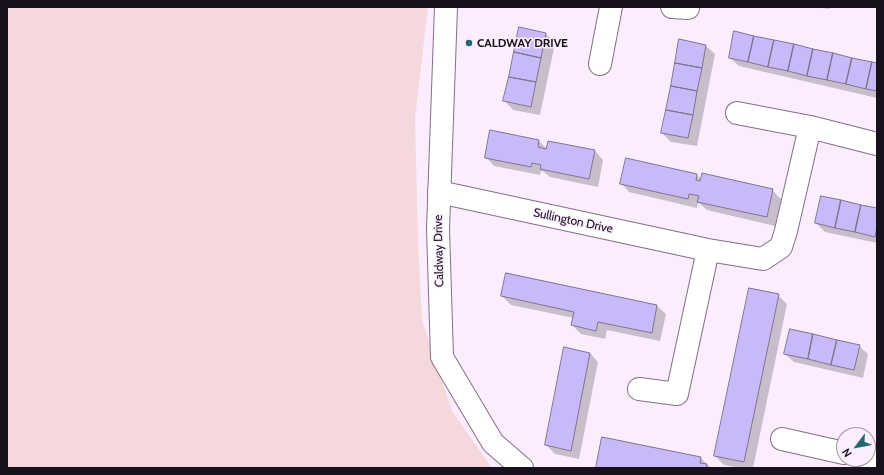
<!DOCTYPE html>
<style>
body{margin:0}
#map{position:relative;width:884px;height:475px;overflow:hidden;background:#fbedfe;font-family:Cabin,sans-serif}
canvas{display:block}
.frame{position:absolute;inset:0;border:8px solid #18101a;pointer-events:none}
.north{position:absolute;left:836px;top:427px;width:40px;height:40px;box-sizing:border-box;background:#fbedfe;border:1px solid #a095a3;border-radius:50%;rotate:238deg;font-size:11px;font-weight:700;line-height:16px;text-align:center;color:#18101a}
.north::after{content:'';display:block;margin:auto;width:14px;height:18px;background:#1e6b6d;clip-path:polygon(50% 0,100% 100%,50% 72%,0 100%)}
</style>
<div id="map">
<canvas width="884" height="475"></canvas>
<div class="frame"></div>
<div class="north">N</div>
</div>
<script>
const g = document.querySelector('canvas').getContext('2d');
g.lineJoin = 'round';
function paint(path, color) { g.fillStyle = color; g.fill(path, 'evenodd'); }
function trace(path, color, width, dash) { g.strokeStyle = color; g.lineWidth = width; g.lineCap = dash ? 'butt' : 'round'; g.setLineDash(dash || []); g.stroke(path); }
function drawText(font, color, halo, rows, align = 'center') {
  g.font = font + ' Cabin,sans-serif'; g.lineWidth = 3; g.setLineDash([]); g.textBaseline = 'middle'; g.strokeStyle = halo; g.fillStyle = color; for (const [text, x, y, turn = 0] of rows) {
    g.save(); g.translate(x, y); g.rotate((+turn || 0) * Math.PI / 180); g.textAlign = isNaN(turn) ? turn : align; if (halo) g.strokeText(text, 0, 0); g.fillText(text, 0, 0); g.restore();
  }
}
paint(new Path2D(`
 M 7,7 L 428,7 L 415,118 L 418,241 L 422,320 L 452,411 L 492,468 L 7,468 Z`), '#f5d8db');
paint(new Path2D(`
 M 818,7 L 830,7 L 829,9 Z
 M 520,29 L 546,34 L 555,43 L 540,115 L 513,110 L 505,101 Z
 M 680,40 L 706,46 L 715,54 L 697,146 L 671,142 L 662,133 Z
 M 730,58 L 877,64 L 877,98 L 739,66 Z
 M 539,141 L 547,149 L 595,151 L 603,160 L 598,187 L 550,177 L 544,172 L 541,171 L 540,175 L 494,166 L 486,157 Z
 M 697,175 L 702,180 L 772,190 L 781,199 L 775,226 L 707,210 L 699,203 L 698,202 L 697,208 L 629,192 L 621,183 Z
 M 877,209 L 877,243 L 825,232 L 816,223 Z
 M 507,274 L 657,306 L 666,314 L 660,341 L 607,330 L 605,339 L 581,334 L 572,325 L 574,318 L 511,305 L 502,296 Z
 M 778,295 L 787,304 L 753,468 L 741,468 L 724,465 L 715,456 Z
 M 859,346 L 868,354 L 863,378 L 794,362 L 785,354 Z
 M 590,353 L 598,362 L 579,459 L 555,454 L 546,445 Z
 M 603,438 L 701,458 L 710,467 L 710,468 L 597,468 Z`), '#0003');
const building = new Path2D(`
 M 519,27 L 546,33 L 541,58 L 514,52 Z
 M 734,31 L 754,36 L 748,62 L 729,58 Z
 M 754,36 L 774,40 L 768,67 L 748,62 Z
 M 679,39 L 706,45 L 702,68 L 675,63 Z
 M 774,40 L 794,44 L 788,71 L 768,67 Z
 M 794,44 L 813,49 L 807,76 L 788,71 Z
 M 813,49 L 833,53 L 827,80 L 807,76 Z
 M 514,52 L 541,58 L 536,82 L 509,77 Z
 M 833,53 L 852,58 L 846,84 L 827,80 Z
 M 852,58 L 872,62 L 866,89 L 846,84 Z
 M 872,62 L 877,63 L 877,91 L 866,89 Z
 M 675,63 L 702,68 L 697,91 L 671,86 Z
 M 509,77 L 536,82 L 531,107 L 503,101 Z
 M 671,86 L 697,91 L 693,115 L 666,110 Z
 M 666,110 L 693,115 L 688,138 L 661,133 Z
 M 490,130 L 539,140 L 538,147 L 546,149 L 548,141 L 595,150 L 589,179 L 540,169 L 541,165 L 532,163 L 531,167 L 485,158 Z
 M 626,158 L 697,174 L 696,180 L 700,181 L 702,173 L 773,189 L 767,217 L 697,202 L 699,196 L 689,194 L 688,199 L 620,184 Z
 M 821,196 L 841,200 L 835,228 L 815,223 Z
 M 841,200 L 861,205 L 855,232 L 835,228 Z
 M 861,205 L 877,208 L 877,227 L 875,237 L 855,232 Z
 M 506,273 L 657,305 L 652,333 L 598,322 L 596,331 L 571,325 L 574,312 L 501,296 Z
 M 749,288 L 779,294 L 744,462 L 714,456 Z
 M 790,329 L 813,334 L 808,359 L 784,354 Z
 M 813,334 L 837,340 L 831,365 L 808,359 Z
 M 837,340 L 860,345 L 854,370 L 831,365 Z
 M 564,347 L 590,353 L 571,451 L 545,445 Z
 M 602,437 L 701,457 L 700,463 L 707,464 L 706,468 L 596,468 Z`);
paint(building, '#cab9f8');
trace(building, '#7c7491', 1);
const street = new Path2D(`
 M 672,7 L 688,8 L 688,7
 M 600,64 L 611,7
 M 737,113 L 810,127
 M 439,192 L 708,250 L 763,259 L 781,247 L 786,231 L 810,127 L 877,144
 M 639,389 L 677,394 L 708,250
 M 782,439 L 844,453
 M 868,458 L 877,460`);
const secondary = new Path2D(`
 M 446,7 L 438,229 L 442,357 L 493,443 L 522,468`);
trace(street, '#846e87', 24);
trace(secondary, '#846e87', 24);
trace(street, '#fff', 22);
trace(secondary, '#fff', 22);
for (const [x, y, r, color] of [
 [469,43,4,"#1e6b6d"]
]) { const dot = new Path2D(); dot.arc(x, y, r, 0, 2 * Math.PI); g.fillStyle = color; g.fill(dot); trace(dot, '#fbedfe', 1.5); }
drawText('bold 12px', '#18101a', '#fbedfe', [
 ["CALDWAY DRIVE",477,43]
], 'left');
drawText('12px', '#18101a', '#fbedfe', [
 ["Sullington Drive",573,221,12],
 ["Caldway Drive",439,251,-91]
]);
</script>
